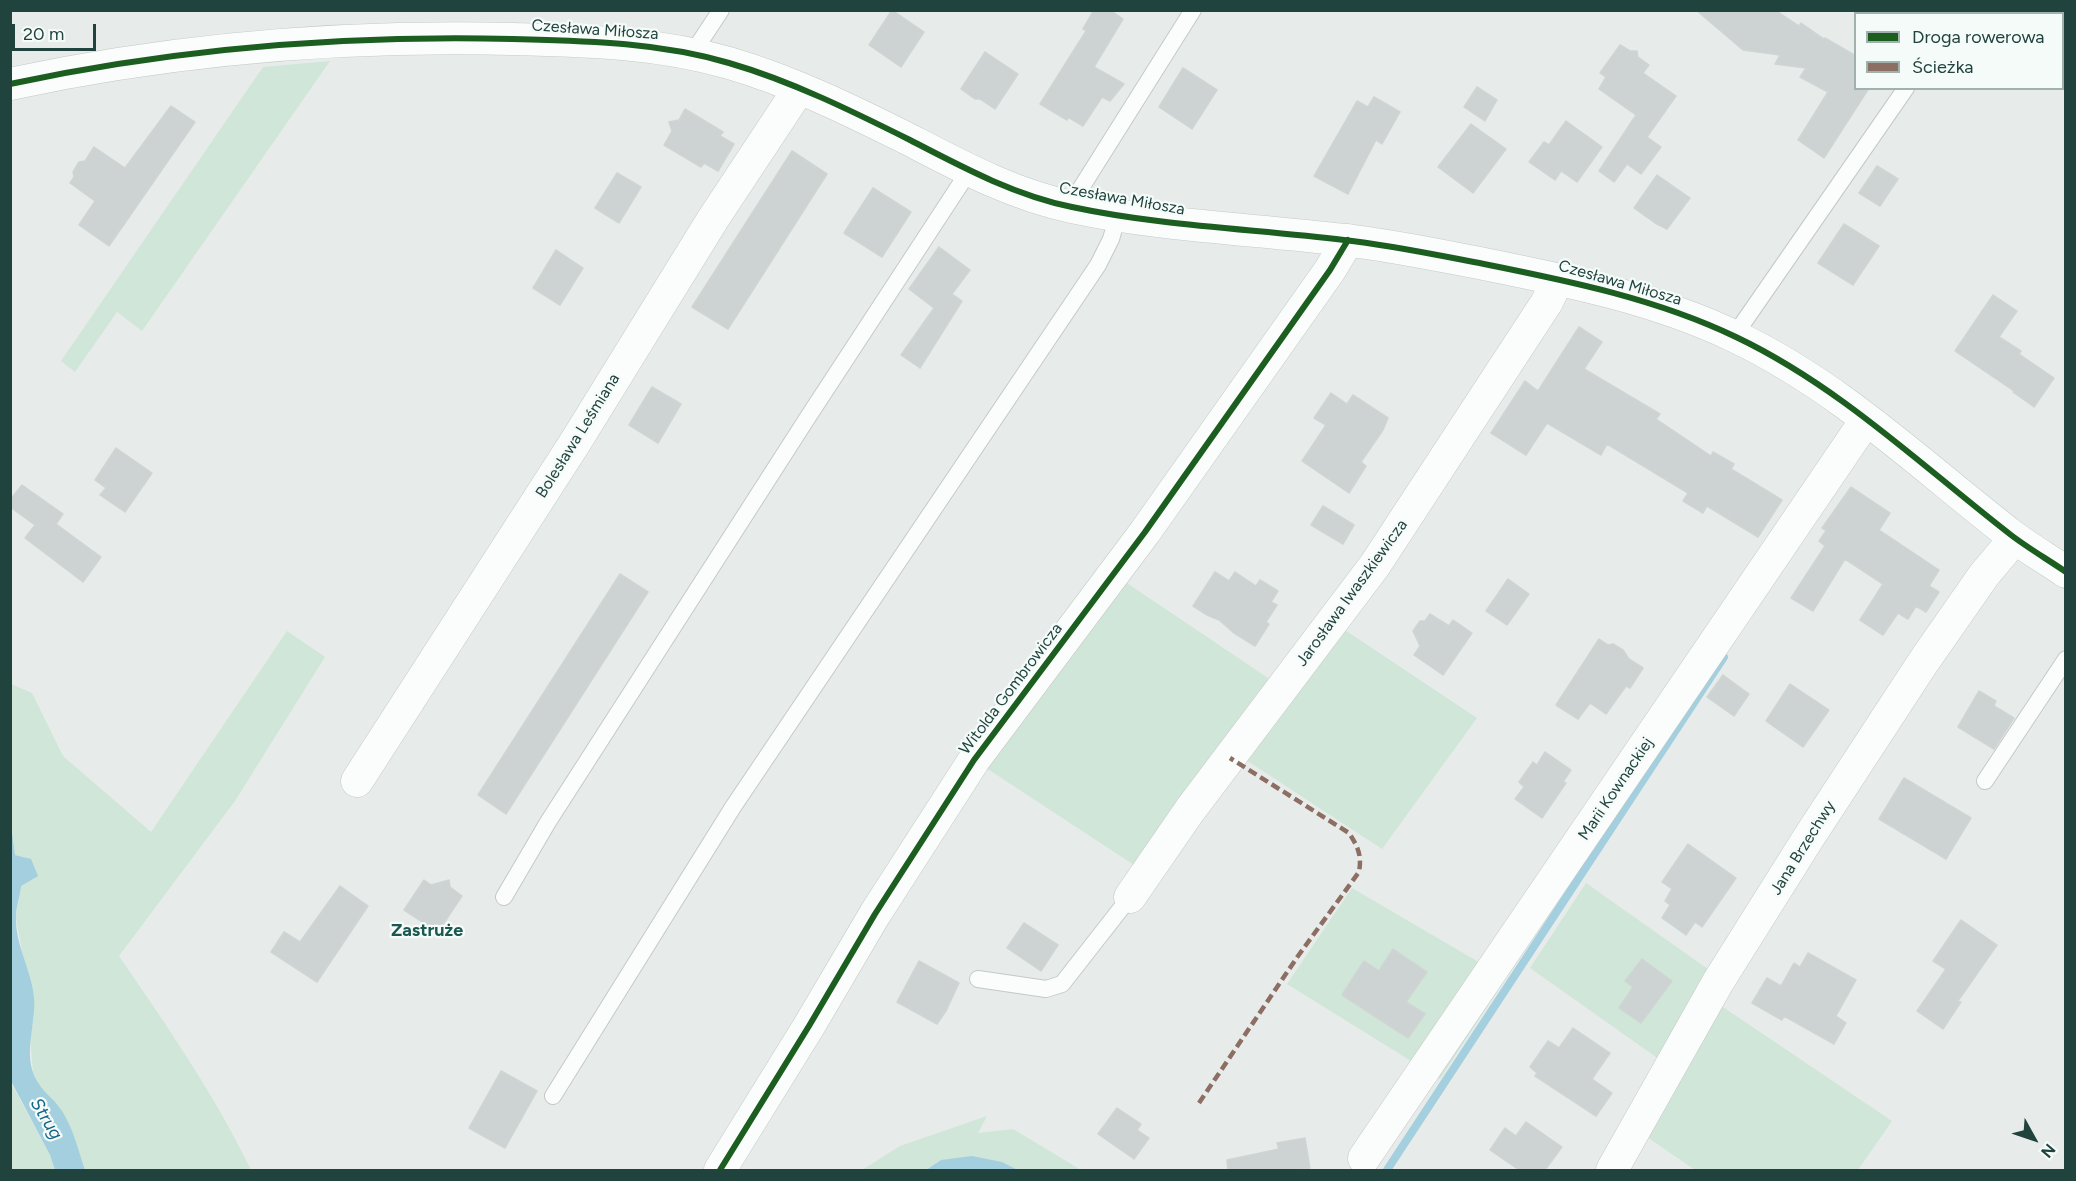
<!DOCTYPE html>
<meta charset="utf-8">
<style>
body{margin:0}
#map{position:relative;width:2076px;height:1181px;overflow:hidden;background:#e7ecea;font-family:Figtree,sans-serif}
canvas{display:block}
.frame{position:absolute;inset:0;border:12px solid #21433e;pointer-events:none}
.legend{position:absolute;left:1854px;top:12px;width:210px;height:78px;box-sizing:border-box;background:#f5fbf9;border:2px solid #a0b1ae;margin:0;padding:8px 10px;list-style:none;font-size:18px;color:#21433e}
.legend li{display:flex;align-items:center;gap:12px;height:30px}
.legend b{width:30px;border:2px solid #a0b1ae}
.north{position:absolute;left:2004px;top:1109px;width:60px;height:60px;-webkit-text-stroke:4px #f5fbf9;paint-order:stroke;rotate:130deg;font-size:16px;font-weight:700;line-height:24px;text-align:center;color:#21433e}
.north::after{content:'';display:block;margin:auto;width:21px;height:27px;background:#21433e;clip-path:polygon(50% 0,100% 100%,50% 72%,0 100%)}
.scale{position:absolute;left:12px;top:24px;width:84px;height:27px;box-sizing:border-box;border:3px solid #21433e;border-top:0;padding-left:8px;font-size:18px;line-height:21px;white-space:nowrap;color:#21433e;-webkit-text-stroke:4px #f5fbf9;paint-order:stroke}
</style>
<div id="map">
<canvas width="2076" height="1181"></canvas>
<div class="frame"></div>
<ul class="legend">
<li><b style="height:8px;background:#1b5e20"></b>Droga rowerowa</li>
<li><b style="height:8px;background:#8d6e63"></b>Ścieżka</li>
</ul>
<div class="north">N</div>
<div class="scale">20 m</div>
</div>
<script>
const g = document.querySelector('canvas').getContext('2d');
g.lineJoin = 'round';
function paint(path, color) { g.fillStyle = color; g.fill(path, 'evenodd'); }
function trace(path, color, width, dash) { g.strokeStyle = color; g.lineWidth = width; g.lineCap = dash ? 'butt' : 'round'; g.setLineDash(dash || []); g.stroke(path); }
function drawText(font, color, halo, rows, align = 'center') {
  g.font = font + ' Figtree,sans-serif'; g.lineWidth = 4.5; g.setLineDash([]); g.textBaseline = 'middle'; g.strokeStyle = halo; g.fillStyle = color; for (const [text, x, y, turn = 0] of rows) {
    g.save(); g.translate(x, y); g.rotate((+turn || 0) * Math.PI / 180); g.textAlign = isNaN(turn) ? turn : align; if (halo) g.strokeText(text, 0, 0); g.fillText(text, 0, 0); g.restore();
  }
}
paint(new Path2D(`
 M 330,61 L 142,331 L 117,312 L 75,372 L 61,361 L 263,67 Z
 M 1115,575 L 1271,680 L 1137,867 L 977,762 Z
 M 1339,626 L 1477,718 L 1382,849 L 1240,756 Z
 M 287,631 L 325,657 L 235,801 L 119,956 C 167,1026 215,1095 251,1170 L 85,1170 L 60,1108 L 40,1089 L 33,1072 L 30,1038 L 34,1017 L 16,918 L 24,857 L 15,855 L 11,825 L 11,684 L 32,693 L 63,756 L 151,832 Z
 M 1586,883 L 1715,974 L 1663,1062 L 1530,968 Z
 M 1352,888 L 1506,978 L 1440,1079 L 1287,984 Z
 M 1717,1003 L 1892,1121 L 1858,1170 L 1695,1170 L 1641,1133 Z
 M 10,1081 L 50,1155 L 55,1170 L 11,1170 Z
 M 987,1116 L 978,1133 L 1013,1129 L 1081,1170 L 1018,1170 L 1002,1162 L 941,1160 L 926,1170 L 862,1170 L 900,1146 Z`), '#cfe6d8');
paint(new Path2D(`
 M 10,794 L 11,825 L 15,855 L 31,859 L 38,876 L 21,886 C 20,896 16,907 16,917 C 15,945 32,971 34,998 C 36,1024 24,1050 34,1075 C 41,1092 53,1097 62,1111 C 74,1130 78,1150 85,1170 L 55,1170 L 50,1155 L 11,1081 Z
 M 972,1156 L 1002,1162 L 1018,1170 L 926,1170 L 941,1160 Z`), '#a4cfde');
trace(new Path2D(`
 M 1387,1170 L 1724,657`), '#a4cfde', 8);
const building = new Path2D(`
 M 892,10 L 924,32 L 901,67 L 869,45 Z
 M 1094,10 L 1110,10 L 1123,19 L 1094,67 L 1124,84 L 1110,101 L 1102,97 L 1083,126 L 1068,117 L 1067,120 L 1040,104 L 1086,31 L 1083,29 Z
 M 1696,10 L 1775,10 L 1799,26 L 1801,23 L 1824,39 L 1825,38 L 1856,56 L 1856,88 L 1869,88 L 1824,158 L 1798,140 L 1828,92 L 1800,77 L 1806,68 L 1775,64 L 1780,55 L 1743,50 Z
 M 1620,45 L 1630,51 L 1637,51 L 1638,57 L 1649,65 L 1643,73 L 1676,96 L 1647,137 L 1661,147 L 1641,174 L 1627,164 L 1614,182 L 1599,171 L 1636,115 L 1599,89 L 1606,77 L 1600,73 Z
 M 985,52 L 1018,74 L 995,109 L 980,99 L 975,99 L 961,89 Z
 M 1183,68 L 1217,90 L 1192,129 L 1159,107 Z
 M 1477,87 L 1497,100 L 1485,121 L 1464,107 Z
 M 1374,97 L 1400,112 L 1382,144 L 1376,140 L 1348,194 L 1314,176 L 1357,101 L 1368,107 Z
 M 171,106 L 195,122 L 109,246 L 79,225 L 95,201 L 70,183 L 74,177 L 73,172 L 79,162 L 85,161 L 94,147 L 125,168 Z
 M 685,109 L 723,132 L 720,136 L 734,144 L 718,171 L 704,163 L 701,167 L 664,145 L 672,131 L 669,122 L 679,120 Z
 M 1566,121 L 1602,147 L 1577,182 L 1561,171 L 1555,180 L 1529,162 L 1544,142 L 1549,145 Z
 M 1471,124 L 1506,149 L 1473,193 L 1438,167 Z
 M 792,151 L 827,174 L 728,329 L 692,307 Z
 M 1877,166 L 1898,179 L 1880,206 L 1859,193 Z
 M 617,173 L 641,187 L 619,223 L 595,208 Z
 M 1657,175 L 1690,198 L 1667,229 L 1655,223 L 1634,208 Z
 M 873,188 L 911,212 L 882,257 L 844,233 Z
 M 1844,224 L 1879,246 L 1853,285 L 1818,263 Z
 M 939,247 L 970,270 L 952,294 L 962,301 L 920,368 L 901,355 L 934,308 L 909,289 Z
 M 556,250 L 583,268 L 560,305 L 533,288 Z
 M 1993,295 L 2017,311 L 1999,337 L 2021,351 L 2019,354 L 2054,378 L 2034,407 L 2013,392 L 2014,391 L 1955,351 Z
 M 1579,327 L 1602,342 L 1584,369 L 1660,414 L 1656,419 L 1711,456 L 1713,452 L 1734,464 L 1731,469 L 1782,500 L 1758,537 L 1707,506 L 1703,513 L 1683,501 L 1688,493 L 1607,444 L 1601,455 L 1547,423 L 1526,455 L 1491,433 L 1525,381 L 1538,391 Z
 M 652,387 L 681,404 L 658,443 L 629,425 Z
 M 1331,393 L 1347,404 L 1353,395 L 1388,418 L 1383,430 L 1361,462 L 1366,466 L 1349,493 L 1302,461 L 1326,425 L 1314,418 Z
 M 116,448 L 152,473 L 125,512 L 100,495 L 106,488 L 95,480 Z
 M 22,485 L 63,514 L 56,524 L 101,557 L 83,582 L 25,538 L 35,525 L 10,507 L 10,500 Z
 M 1851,487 L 1890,513 L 1879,530 L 1939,570 L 1929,586 L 1939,592 L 1926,612 L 1916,606 L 1908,619 L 1898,613 L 1883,635 L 1860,620 L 1883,584 L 1845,559 L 1813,611 L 1791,598 L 1825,546 L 1819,541 L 1826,531 L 1822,528 Z
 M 1323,506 L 1354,525 L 1343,544 L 1311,525 Z
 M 1215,572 L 1229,581 L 1235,572 L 1256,586 L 1260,580 L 1278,591 L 1271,602 L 1277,605 L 1266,622 L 1269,624 L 1255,646 L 1234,633 L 1219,620 L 1207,615 L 1193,606 Z
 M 620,574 L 648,592 L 506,814 L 478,795 Z
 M 1508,579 L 1529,594 L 1507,625 L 1486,611 Z
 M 1430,614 L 1449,626 L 1453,620 L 1472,633 L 1443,675 L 1414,655 L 1420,646 L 1413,631 L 1420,621 L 1425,621 Z
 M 1599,639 L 1608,645 L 1613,644 L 1623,650 L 1629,659 L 1643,668 L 1630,688 L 1626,686 L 1606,714 L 1590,703 L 1578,719 L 1556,705 Z
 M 1723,675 L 1749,694 L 1734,716 L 1707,697 Z
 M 1790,684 L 1829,710 L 1803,747 L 1766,721 Z
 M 1979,691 L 1996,701 L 1994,706 L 2014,718 L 1994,749 L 1958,727 Z
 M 1545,752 L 1571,770 L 1563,782 L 1566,783 L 1542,818 L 1515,799 L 1524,787 L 1519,782 L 1533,762 L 1537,765 Z
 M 1904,778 L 1971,818 L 1946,859 L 1879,819 Z
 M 1688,844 L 1736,878 L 1702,927 L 1695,922 L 1686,935 L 1662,918 L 1670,905 L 1665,901 L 1672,889 L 1662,882 Z
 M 424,880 L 431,885 L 449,880 L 450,887 L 462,896 L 438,932 L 404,910 Z
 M 340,886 L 368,906 L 317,982 L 271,952 L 284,932 L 300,942 Z
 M 1961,920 L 1997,945 L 1958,1001 L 1961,1002 L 1943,1029 L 1917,1011 L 1946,969 L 1933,961 Z
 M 1024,923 L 1058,945 L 1041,971 L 1007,948 Z
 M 1393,949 L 1427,972 L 1406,1002 L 1425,1014 L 1408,1038 L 1342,995 L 1364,961 L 1379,971 Z
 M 1808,953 L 1856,980 L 1836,1016 L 1846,1023 L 1834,1044 L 1784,1016 L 1782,1020 L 1752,1003 L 1767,978 L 1781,986 L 1794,963 L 1800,967 Z
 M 1642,959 L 1672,981 L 1641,1023 L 1619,1008 L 1633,987 L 1625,981 Z
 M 919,961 L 959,983 L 946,1011 L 937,1024 L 897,1002 Z
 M 1573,1028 L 1610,1053 L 1592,1079 L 1612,1093 L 1596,1116 L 1535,1076 L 1537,1073 L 1530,1067 L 1548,1041 L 1559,1048 Z
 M 501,1071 L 537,1091 L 505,1148 L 469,1128 Z
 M 1117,1108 L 1141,1124 L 1137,1130 L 1149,1138 L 1134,1159 L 1098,1134 Z
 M 1526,1122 L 1562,1147 L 1545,1170 L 1519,1170 L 1490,1150 L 1505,1128 L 1516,1136 Z
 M 1305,1138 L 1310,1168 L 1296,1170 L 1228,1170 L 1227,1160 L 1279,1149 L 1277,1143 Z`);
paint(building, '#cdd3d2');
trace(building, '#cfd5d3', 1.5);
const service = new Path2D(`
 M 1929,10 L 1933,14
 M 1957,14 L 1959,10
 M 692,54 L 721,10
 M 1069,207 L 1193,10
 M 1734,336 L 1906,88
 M 1985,781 L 2066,659
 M 504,897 L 548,822 L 808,417 L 969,171
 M 978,979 L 1046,989 L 1062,984 L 1130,897
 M 553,1096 L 733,807 L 1098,265 L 1111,239 L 1118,215`);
const minor = new Path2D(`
 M 10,84 C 174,49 344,35 512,39 C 585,41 657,42 729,63 C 791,81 852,111 910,140 C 962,167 1014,195 1072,207 C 1161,226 1253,229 1344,240 C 1390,245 1437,255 1484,264 C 1569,281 1657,299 1736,337 C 1839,386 1922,466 2011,535 C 2028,548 2047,559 2066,572
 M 357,781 L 576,441 L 713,219 L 799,89
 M 1130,897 L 1190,810 L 1375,565 L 1547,302 L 1558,279
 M 1364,1158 L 1866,420
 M 720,1170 L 809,1026 L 875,914 L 974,760 L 1145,532 L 1330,270 L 1348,240
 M 1612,1170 L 1718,982 L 1809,837 L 1924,661 L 1984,575 L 2015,538`);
trace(service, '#c4c9c8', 18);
trace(minor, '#c4c9c8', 33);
trace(service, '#fbfcfc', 16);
trace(minor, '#fbfcfc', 32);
trace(new Path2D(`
 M 1199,1103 L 1298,956 L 1359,872 C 1362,855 1358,847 1349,833 L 1230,758`), '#8d6e63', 4.5, [9, 4.5]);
trace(new Path2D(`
 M 10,84 C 174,49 344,35 512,39 C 585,41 657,42 729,63 C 791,81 852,111 910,140 C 962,167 1014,195 1072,207 C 1161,226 1253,229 1344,240 C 1390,245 1437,255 1484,264 C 1569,281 1657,299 1736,337 C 1839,386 1922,466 2011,535 C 2028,548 2047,559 2066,572
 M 720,1170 L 809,1026 L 875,914 L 974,760 L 1145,532 L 1330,270 L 1348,240`), '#1b5e20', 6);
drawText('16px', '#21433e', '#f5fbf9', [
 ["Czesława Miłosza",595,30,4],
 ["Czesława Miłosza",1122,199,10],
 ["Czesława Miłosza",1620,283,16],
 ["Bolesława Leśmiana",578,436,-58],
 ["Jarosława Iwaszkiewicza",1352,593,-54],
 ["Witolda Gombrowicza",1011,689,-53],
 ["Marii Kownackiej",1616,789,-56],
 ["Jana Brzechwy",1803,848,-58]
]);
drawText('bold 18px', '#1a5850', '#f5fbf9', [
 ["Zastruże",427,931]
]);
drawText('italic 18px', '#136586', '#f5fbf9', [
 ["Strug",46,1119,59]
]);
</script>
